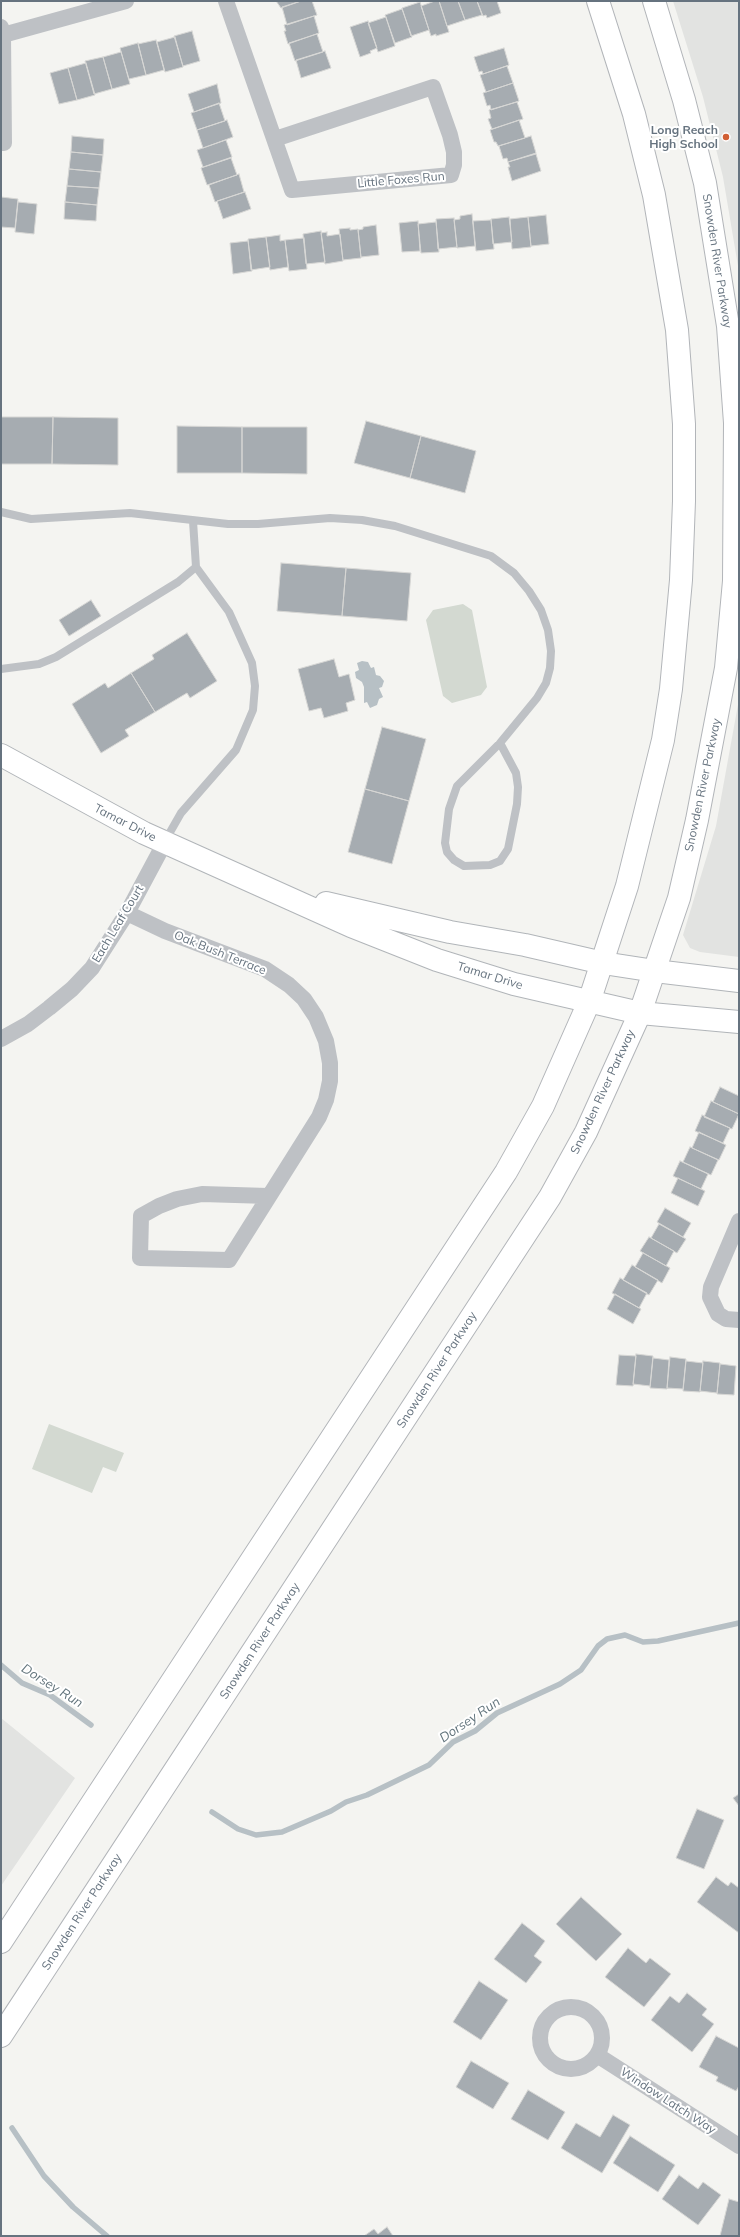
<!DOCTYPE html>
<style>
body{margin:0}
#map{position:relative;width:740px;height:2237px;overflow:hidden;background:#f4f4f1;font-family:Mulish,sans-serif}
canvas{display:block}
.frame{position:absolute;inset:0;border:2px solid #66737f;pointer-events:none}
</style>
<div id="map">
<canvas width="740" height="2237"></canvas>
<div class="frame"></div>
</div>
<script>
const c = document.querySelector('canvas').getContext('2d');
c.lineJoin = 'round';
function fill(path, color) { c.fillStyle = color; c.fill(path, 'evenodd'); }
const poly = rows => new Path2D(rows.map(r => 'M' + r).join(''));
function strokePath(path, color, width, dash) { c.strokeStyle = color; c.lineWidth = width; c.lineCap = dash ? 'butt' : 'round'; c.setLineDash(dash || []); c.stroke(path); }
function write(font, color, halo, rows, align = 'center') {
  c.font = font + ' Mulish,sans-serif'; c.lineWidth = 4; c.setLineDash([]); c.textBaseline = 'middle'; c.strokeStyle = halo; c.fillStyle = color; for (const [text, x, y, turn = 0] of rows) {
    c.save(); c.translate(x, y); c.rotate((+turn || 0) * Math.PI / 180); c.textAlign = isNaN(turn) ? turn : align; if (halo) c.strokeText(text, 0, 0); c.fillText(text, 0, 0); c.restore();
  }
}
fill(poly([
 [673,1,739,1,739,272,723,177,703,97],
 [739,699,739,957,700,952,690,948,683,935,716,826],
 [1,1718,75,1778,1,1886]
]), '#e2e3e1');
fill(poly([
 [463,604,472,610,487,687,481,695,452,703,443,696,426,620,433,610],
 [49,1424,124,1453,116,1472,103,1467,92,1493,32,1469]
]), '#d3d9d1');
fill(poly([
 [362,661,368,662,371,668,374,667,376,675,380,676,384,681,382,687,379,688,383,697,379,699,377,705,370,708,367,702,364,703,364,687,362,682,356,678,355,672,359,670,357,663]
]), '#b7c0c5');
strokePath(poly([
 [1,1665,22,1683,50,1695,91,1725],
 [212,1812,238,1829,256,1835,282,1832,331,1811,346,1802,367,1795,429,1765,453,1742,475,1731,497,1713,560,1684,581,1670,598,1646,607,1639,625,1635,643,1642,658,1641,739,1623],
 [12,2128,44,2176,73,2207,107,2236]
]), '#b7c0c5', 5.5);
const building = poly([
 [276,1,301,1,281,8,276,1],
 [301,1,312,1,317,15,287,25,282,7,301,1],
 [435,1,439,1,449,32,436,36,436,34,431,36,421,6,435,1],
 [439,1,458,1,465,20,447,26,439,1],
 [458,1,477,1,482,15,465,20,458,1],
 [477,1,497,1,501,13,487,18,486,15,483,16,477,1],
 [420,2,429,30,411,36,402,8,420,2],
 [402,9,412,37,395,43,385,15,402,9],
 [314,16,319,33,288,44,284,31,286,31,284,25,314,16],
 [386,17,395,46,378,52,368,23,386,17],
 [368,21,377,48,370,51,371,53,360,57,350,27,368,21],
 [192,31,200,61,183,66,174,36,192,31],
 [317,34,323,52,295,61,289,43,317,34],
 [175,37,183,67,165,72,157,42,175,37],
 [156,40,164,70,146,75,138,44,156,40],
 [138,43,146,75,129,79,120,48,138,43],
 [504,48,509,65,483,74,482,71,479,72,474,57,504,48],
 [325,51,331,68,301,78,296,60,325,51],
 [121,52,130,84,112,89,103,57,121,52],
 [103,57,112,89,94,94,85,61,103,57],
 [86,63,95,95,77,100,68,68,86,63],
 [507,66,513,83,486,92,480,75,507,66],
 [68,68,77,100,59,104,50,73,68,68],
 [513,83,519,101,491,110,490,105,487,106,483,93,513,83],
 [217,84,221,103,194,112,188,94,217,84],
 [517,102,523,119,492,129,488,119,491,118,489,110,517,102],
 [219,103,225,121,197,130,191,113,219,103],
 [227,120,233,137,203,148,197,130,227,120],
 [519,120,525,138,498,146,496,142,494,142,490,130,519,120],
 [72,136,104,139,103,155,71,152,72,136],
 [531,136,536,153,508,162,507,158,503,159,499,146,531,136],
 [226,140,232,157,203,167,197,150,226,140],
 [71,152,103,155,101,172,69,169,71,152],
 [536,154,541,171,512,181,508,167,510,167,508,162,536,154],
 [231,158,237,175,207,185,201,168,231,158],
 [69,169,101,172,99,188,67,186,69,169],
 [239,174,244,192,215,202,209,185,239,174],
 [67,186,99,188,97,205,65,202,67,186],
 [245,192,251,209,223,219,217,201,245,192],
 [1,197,18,199,15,228,1,227,1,197],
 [18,202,37,204,34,234,15,232,18,202],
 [65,202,97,205,96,221,64,219,65,202],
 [472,214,475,246,457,248,454,220,460,219,460,216,472,214],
 [546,215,549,244,531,246,528,217,546,215],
 [509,217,512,242,493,244,491,219,509,217],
 [528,217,531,247,512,249,510,219,528,217],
 [454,218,457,247,438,249,436,219,454,218],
 [491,220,494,249,476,251,473,221,491,220],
 [418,221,420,251,402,252,399,223,418,221],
 [436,222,439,252,421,253,418,224,436,222],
 [376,225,379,255,361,257,358,230,363,229,363,227,376,225],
 [350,228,350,230,358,229,361,258,343,260,339,229,350,228],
 [321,231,325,262,306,264,303,234,321,231],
 [327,232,327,236,340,234,343,261,325,264,321,233,327,232],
 [280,235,280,241,285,240,288,267,270,270,266,237,280,235],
 [266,237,270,267,251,270,248,239,266,237],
 [304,238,307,269,289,271,285,240,304,238],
 [248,241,252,271,233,274,230,243,248,241],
 [1,417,53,417,52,464,1,464,1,417],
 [53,417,118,418,118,465,52,464,53,417],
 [366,421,421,436,410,478,354,463,366,421],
 [177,426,242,427,242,473,177,473,177,426],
 [242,427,307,427,307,474,242,473,242,427],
 [421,436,476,451,465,493,410,478,421,436],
 [281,563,346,568,342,616,277,611,281,563],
 [346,568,411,573,407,621,342,616,346,568],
 [91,600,101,616,69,636,59,620,91,600],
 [187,633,217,681,190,698,187,693,155,712,131,673,154,659,152,655,187,633],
 [334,659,339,677,349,674,355,700,346,703,348,711,324,718,321,708,309,711,298,669,334,659],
 [131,673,155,712,125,730,129,736,101,753,72,704,105,683,108,688,131,673],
 [382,727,426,739,409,801,365,789,382,727],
 [365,789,409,801,392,864,348,852,365,789],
 [720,1087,739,1096,739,1114,713,1102,720,1087],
 [711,1101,739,1114,732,1129,704,1117,711,1101],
 [702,1115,730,1128,723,1143,695,1131,702,1115],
 [699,1132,726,1145,719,1160,692,1148,699,1132],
 [690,1147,718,1160,711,1175,683,1162,690,1147],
 [680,1161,708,1174,701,1189,673,1176,680,1161],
 [678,1178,705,1191,698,1206,671,1193,678,1178],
 [665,1208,691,1223,683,1237,657,1222,665,1208],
 [659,1224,686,1239,677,1253,651,1238,659,1224],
 [649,1237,674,1251,666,1266,640,1251,649,1237],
 [643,1253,670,1268,662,1283,635,1267,643,1253],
 [632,1265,658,1280,649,1295,623,1280,632,1265],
 [620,1278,647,1293,639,1308,612,1293,620,1278],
 [615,1294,641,1309,633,1324,607,1309,615,1294],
 [636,1354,653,1356,650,1386,633,1384,636,1354],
 [619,1355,636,1356,633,1386,616,1385,619,1355],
 [670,1357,686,1359,683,1389,667,1388,670,1357],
 [653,1358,669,1360,667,1389,650,1388,653,1358],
 [686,1361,703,1363,700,1392,683,1391,686,1361],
 [703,1361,720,1363,717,1393,700,1391,703,1361],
 [720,1364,736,1366,734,1395,717,1394,720,1364],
 [739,1794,739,1806,733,1798,739,1794],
 [697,1809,724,1820,704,1869,676,1858,697,1809],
 [716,1877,728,1886,731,1882,739,1888,739,1933,697,1902,716,1877],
 [581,1897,622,1934,596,1961,556,1924,581,1897],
 [522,1923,545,1941,534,1956,542,1962,526,1983,494,1959,522,1923],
 [628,1948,646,1963,650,1958,671,1974,644,2007,605,1977,628,1948],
 [479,1981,508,2000,481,2040,453,2022,479,1981],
 [687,1993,707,2009,702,2015,714,2024,692,2052,651,2020,670,1996,679,2003,687,1993],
 [716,2036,739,2048,739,2086,736,2091,716,2081,718,2077,699,2067,716,2036],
 [471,2061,509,2083,493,2109,456,2087,471,2061],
 [528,2090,565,2112,548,2140,511,2119,528,2090],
 [613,2115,630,2125,602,2173,561,2148,576,2123,600,2137,613,2115],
 [630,2136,675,2165,658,2192,613,2163,630,2136],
 [679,2175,698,2189,703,2182,721,2195,698,2225,662,2199,679,2175],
 [729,2199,739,2202,739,2236,720,2236,729,2199],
 [387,2227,393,2236,364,2236,374,2229,378,2234,387,2227]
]);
fill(building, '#a6acb1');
strokePath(building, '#d6d6d4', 1);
const secondary = poly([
 [1,755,144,833,351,926,437,960,514,984,640,1013,739,1022],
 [326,903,450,932,525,945,603,963,655,971,739,981]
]);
const primary = poly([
 [1,1942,506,1172,543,1106,589,1002,627,886,663,740,671,689,681,580,684,501,684,424,677,330,654,195,634,114,598,1],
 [1,2036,550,1197,586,1132,640,1013,679,898,697,820,726,668,734,581,735,423,728,326,705,183,684,100,654,1]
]);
strokePath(secondary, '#b1b5b9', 24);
strokePath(primary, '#b2b5b9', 24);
strokePath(poly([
 [1,512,31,519,130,513,228,524,258,524,330,518,362,520,395,526,491,556,514,573,529,591,541,610,548,630,551,651,550,668,546,683,537,698,500,743,457,786,449,809,445,843,447,852,454,860,464,866,490,865,500,861,508,849,517,804,518,787,516,773,500,743],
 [1,669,39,664,56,657,178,582,196,567],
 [165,841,181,813,236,750,253,710,255,686,252,663,229,612,196,567,193,521]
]), '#bec1c5', 8);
strokePath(poly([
 [226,1,292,190,451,175,454,165,454,152,450,135,433,87,275,139],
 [1,27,3,35,4,143,1,143],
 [3,35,126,1],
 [127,913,165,931,265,969,289,985,304,999,316,1017,326,1041,330,1063,330,1081,326,1100,319,1117,229,1260,140,1258,141,1216,159,1206,177,1199,202,1194,268,1196],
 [1,1039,28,1024,49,1008,72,989,92,968,127,913,165,842],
 [739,1221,711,1287,710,1297,718,1314,726,1319,739,1320],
 '540 2038a31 31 0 1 1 62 0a31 31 0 1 1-62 0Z',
 [597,2055,739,2146]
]), '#bec1c5', 16);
strokePath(secondary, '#fff', 22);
strokePath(primary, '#fff', 22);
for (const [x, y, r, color] of [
 [726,137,4,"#d15f34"]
]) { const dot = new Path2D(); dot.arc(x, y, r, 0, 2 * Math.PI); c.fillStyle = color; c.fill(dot); strokePath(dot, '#fff', 1.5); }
write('bold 12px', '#66737f', '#fff', [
 ["Long Reach",718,130],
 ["High School",718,144]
], 'right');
write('12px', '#66737f', '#fff', [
 ["Little Foxes Run",401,180,-5],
 ["Snowden River Parkway",717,261,81],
 ["Snowden River Parkway",703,785,-78],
 ["Tamar Drive",125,823,27],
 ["Each Leaf Court",118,924,-59],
 ["Oak Bush Terrace",220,953,22],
 ["Tamar Drive",490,976,17],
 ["Snowden River Parkway",603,1092,-65],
 ["Snowden River Parkway",437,1370,-57],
 ["Snowden River Parkway",260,1641,-57],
 ["Snowden River Parkway",82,1912,-57],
 ["Window Latch Way",668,2101,33]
]);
write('italic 13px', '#62747c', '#fff', [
 ["Dorsey Run",52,1686,32],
 ["Dorsey Run",470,1720,-34]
]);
</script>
